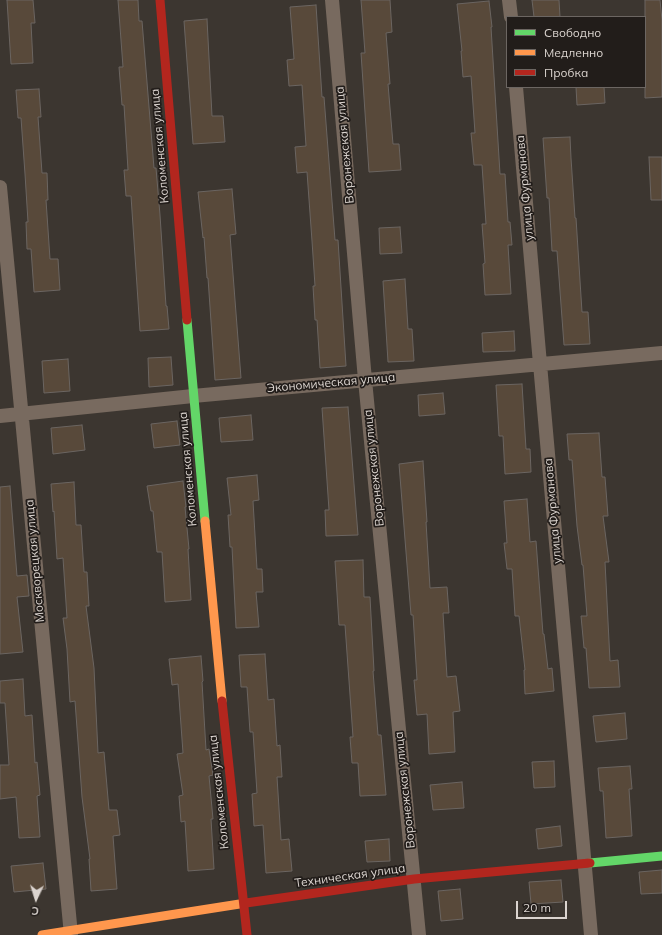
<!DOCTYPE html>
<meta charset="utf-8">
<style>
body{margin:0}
#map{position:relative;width:662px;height:935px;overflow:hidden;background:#3c3630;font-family:Mulish,sans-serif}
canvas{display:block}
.legend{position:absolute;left:506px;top:16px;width:140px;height:72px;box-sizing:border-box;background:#221d1a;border:1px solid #6c6662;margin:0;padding:5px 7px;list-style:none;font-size:12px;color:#dbd4cf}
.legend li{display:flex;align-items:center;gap:8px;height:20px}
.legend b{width:20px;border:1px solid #6c6662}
.north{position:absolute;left:16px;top:879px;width:40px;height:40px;-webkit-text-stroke:3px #221d1a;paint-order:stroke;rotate:184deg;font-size:11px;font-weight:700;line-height:16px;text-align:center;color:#dbd4cf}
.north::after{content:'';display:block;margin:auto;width:14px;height:18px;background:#dbd4cf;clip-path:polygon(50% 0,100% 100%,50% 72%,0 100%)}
.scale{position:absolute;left:516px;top:901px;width:51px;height:18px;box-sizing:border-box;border:2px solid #dbd4cf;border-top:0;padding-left:5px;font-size:12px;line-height:14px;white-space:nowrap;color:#dbd4cf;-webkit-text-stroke:3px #221d1a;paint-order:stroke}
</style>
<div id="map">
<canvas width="662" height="935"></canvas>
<ul class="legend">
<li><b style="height:5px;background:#63d668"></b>Свободно</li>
<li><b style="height:5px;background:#ff974d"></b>Медленно</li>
<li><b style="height:5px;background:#b3261e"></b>Пробка</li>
</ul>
<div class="north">С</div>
<div class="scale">20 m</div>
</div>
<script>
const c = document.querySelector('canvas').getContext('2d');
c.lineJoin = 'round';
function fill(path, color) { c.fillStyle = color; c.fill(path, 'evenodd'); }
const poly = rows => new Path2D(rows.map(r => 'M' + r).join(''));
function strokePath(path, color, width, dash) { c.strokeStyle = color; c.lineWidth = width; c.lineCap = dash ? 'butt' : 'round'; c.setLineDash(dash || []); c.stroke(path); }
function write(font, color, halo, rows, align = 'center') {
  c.font = font + ' Mulish,sans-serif'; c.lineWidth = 3.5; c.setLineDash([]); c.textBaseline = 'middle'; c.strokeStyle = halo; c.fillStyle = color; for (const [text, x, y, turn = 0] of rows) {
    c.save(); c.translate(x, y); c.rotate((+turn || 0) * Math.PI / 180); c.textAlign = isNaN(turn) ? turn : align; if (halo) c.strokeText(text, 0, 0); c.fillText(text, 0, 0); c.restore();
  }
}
const building = poly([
 [7,0,33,0,35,23,31,23,33,63,11,64,7,0],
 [118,0,138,0,139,21,142,21,154,168,156,168,160,215,166,306,167,306,169,329,140,331,131,196,126,196,124,170,128,170,124,105,122,105,119,67,123,67,118,0],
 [361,0,390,0,392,32,386,33,390,84,388,84,393,144,399,144,401,170,369,172,361,53,365,53,361,0],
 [532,0,559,0,560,17,534,17,532,0],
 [645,0,660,0,662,20,662,97,645,98,645,0],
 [489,1,492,27,491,27,500,174,505,174,508,222,510,222,512,245,508,245,511,294,485,295,483,264,485,263,482,224,486,224,482,165,474,165,471,133,475,133,471,76,463,77,461,51,462,51,457,4,489,1],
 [316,5,322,97,324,97,335,240,338,240,346,366,320,368,317,320,315,320,313,286,315,286,312,241,307,172,297,173,295,147,306,146,302,85,289,86,287,60,294,59,290,7,316,5],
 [207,19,212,116,223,116,225,142,193,144,184,21,207,19],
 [576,87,604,87,605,103,577,105,576,87],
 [39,89,41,117,38,117,42,173,47,173,48,200,46,200,50,259,58,259,60,290,34,292,31,249,27,249,26,222,28,222,25,174,21,118,18,118,16,90,39,89],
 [570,137,571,158,575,218,576,218,582,312,588,312,590,344,564,345,557,251,552,251,549,198,547,198,543,138,570,137],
 [649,157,662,157,662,200,651,200,649,157],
 [232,189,236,234,230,235,241,378,215,380,208,278,207,278,204,237,203,238,198,192,232,189],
 [400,227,402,253,380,254,379,228,400,227],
 [405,279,408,329,412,329,414,361,388,362,383,281,405,279],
 [514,331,515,351,483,352,482,333,514,331],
 [171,357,173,385,149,387,148,358,171,357],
 [68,359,70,391,44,393,42,361,68,359],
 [522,384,526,449,530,449,531,472,505,474,503,436,499,436,496,385,522,384],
 [443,393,445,414,419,416,418,395,443,393],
 [348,407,358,535,326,536,325,510,329,510,322,408,348,407],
 [251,415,253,440,221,442,219,418,251,415],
 [177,421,180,445,154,448,151,424,177,421],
 [82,425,85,450,53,454,51,428,82,425],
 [599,433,602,477,605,477,608,516,603,516,609,562,605,562,610,661,618,660,620,687,589,688,586,648,584,648,581,616,587,616,583,565,582,565,577,526,572,460,569,460,567,434,599,433],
 [423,461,427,522,426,522,430,588,447,587,449,613,443,613,447,677,456,676,460,711,453,712,455,752,429,754,427,714,417,715,414,680,417,680,413,615,411,615,399,464,423,461],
 [257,475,259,500,253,501,257,569,262,569,263,592,256,592,259,627,236,628,232,547,230,547,228,515,231,515,227,478,257,475],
 [183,481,186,507,185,507,189,549,188,549,191,600,165,602,162,552,157,552,153,511,151,511,147,486,183,481],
 [74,482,76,525,81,525,84,572,87,572,89,606,86,606,94,668,98,753,104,752,109,810,117,810,120,835,113,836,117,889,91,891,89,859,90,859,82,797,75,701,70,702,67,649,63,618,67,618,63,558,57,559,54,511,53,512,51,484,74,482],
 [10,486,17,576,27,575,29,596,17,597,23,652,0,654,0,487,10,486],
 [527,499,530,542,536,541,543,634,544,634,548,669,552,668,554,691,525,694,524,670,525,670,519,616,515,616,512,569,507,569,504,543,507,543,504,501,527,499],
 [363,560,364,597,370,597,374,671,373,671,378,735,381,735,386,795,360,796,358,763,352,763,350,737,353,737,345,625,339,625,335,561,363,560],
 [265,654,268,700,274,699,277,746,280,745,282,777,277,777,281,840,289,839,292,871,266,873,263,825,254,826,252,794,257,793,253,732,250,732,247,687,241,687,239,655,265,654],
 [201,656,203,681,202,682,206,750,209,749,213,775,209,776,213,819,211,819,214,869,188,871,185,821,181,822,179,796,183,795,177,754,183,753,178,684,172,685,169,659,201,656],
 [23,679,25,716,32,715,35,763,37,762,40,795,37,796,40,837,19,838,16,797,0,799,0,765,9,765,5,703,0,703,0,681,23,679],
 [625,713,627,739,596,742,593,716,625,713],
 [554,761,555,787,534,788,532,762,554,761],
 [630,766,632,789,629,789,632,836,606,838,603,791,600,791,598,768,630,766],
 [462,782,464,808,433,810,430,785,462,782],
 [560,826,562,846,538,849,536,829,560,826],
 [389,839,390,861,367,862,365,841,389,839],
 [43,863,46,889,14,892,11,866,43,863],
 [662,870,662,893,641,894,639,872,662,870],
 [561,880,563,902,531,904,529,882,561,880],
 [460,889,463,919,441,921,438,891,460,889]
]);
fill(building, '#58493a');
strokePath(building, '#6b6561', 1);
strokePath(poly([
 [332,0,365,380,419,935],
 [509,0,511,17],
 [516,87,540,364,591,935],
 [0,187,71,935],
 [0,416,193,396,662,353]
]), '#786a5f', 14);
strokePath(poly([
 [187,320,205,521],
 [590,863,662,856]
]), '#63d668', 9);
strokePath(poly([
 [205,521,222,701],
 [42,935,246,903]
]), '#ff974d', 9);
strokePath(poly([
 [160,0,187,320],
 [222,701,247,935],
 [246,903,414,879,590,863]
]), '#b3261e', 9);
write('12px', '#dbd4cf', '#221d1a', [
 ["Воронежская улица",345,145,-95],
 ["Коломенская улица",160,146,-95],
 ["улица Фурманова",525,188,-95],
 ["Экономическая улица",331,383,-5],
 ["Воронежская улица",374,468,-96],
 ["Коломенская улица",188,469,-95],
 ["улица Фурманова",553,511,-95],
 ["Москворецкая улица",35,561,-95],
 ["Воронежская улица",405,790,-96],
 ["Коломенская улица",219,792,-96],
 ["Техническая улица",350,876,-8]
]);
</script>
